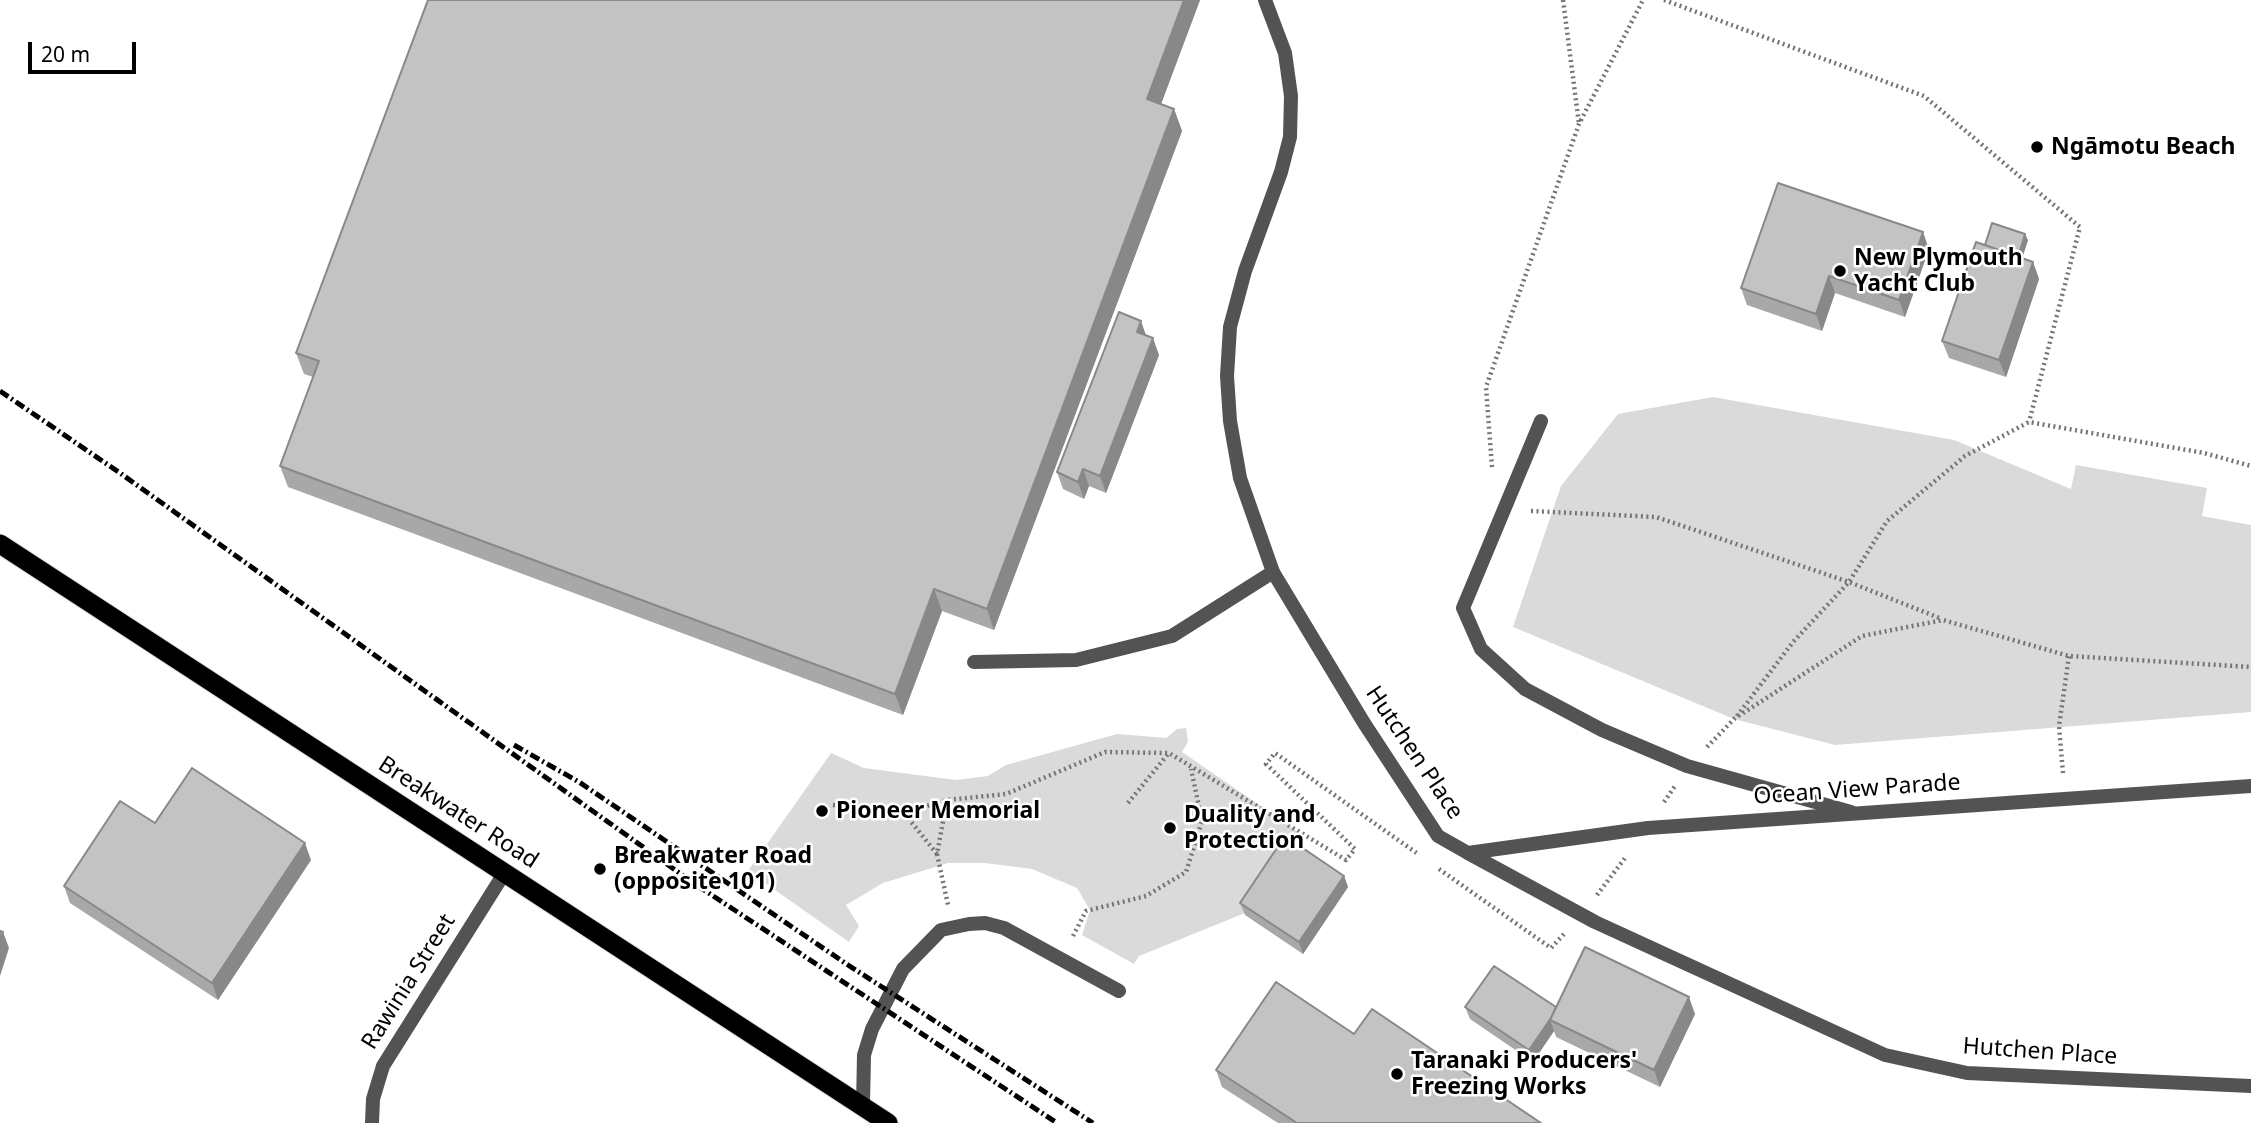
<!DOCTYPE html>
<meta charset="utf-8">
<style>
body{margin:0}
#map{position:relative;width:2251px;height:1123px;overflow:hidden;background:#fff;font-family:"Noto Sans",sans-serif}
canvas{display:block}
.scale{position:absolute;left:28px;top:42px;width:108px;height:32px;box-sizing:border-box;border:4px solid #000;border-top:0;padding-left:9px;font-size:21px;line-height:24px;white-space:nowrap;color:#000;-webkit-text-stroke:5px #fff;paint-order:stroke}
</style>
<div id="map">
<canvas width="2251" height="1123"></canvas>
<div class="scale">20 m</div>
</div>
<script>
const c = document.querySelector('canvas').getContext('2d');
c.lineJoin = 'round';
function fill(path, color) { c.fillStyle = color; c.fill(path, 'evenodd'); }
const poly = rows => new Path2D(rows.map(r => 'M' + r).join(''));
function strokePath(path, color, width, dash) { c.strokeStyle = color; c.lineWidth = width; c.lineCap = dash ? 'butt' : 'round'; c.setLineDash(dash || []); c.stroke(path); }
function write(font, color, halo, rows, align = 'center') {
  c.font = font + ' "Noto Sans",sans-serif'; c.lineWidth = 5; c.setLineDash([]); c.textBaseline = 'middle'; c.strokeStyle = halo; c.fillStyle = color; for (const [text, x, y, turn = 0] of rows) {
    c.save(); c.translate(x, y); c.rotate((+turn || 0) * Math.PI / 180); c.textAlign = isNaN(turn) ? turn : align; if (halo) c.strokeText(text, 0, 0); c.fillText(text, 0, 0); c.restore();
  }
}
fill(poly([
 [1713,397,1954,440,2071,489,2076,465,2207,488,2202,516,2251,525,2251,712,1835,745,1734,719,1513,627,1561,486,1618,414],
 [1186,728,1188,742,1182,752,1297,831,1293,843,1245,913,1139,956,1134,964,1082,935,1090,910,1077,888,1032,869,985,863,948,863,883,883,846,905,859,926,849,942,748,871,831,753,864,768,956,780,988,776,1006,765,1117,734,1166,738,1177,729]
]), '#dadada');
const trunk = poly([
 [0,544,888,1123]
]);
strokePath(trunk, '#dbdbdb', 21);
strokePath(poly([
 [1563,0,1579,124],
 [1664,0,1924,96,2080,227,2029,422],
 [1492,467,1486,387,1579,124,1643,0],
 [1531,511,1656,517,1849,582,1942,619],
 [1737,716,1793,642,1849,582,1887,521,1965,456,2029,422,2204,453,2251,466],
 [1707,747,1734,719,1862,636,1943,620,2069,656,2251,667],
 [2063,773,2059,726,2069,656],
 [947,800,937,854,948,905],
 [1664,802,1675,786],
 [1128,803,1168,754],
 [833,805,904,813],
 [937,854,904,813,947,800,1006,794,1105,752,1169,753,1346,860,1355,849,1266,764,1275,753,1418,854],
 [1439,869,1551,948,1564,934],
 [1597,895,1625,858],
 [1073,936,1086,911,1146,896,1186,872,1202,821,1191,769]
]), '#757575', 4.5, [2, 3.5]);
strokePath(poly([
 [1541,421,1463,608,1481,649,1525,689,1602,730,1687,766,1851,812],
 [974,662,1076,660,1172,636,1273,572],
 [1468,853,1595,922,1885,1055,1967,1073,2251,1086]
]), '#535353', 14);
strokePath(poly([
 [1265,0,1285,53,1291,96,1290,137,1281,172,1245,271,1230,327,1227,376,1230,421,1240,478,1273,572,1364,723,1438,836,1468,853,1648,828,2251,786],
 [863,1105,864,1055,872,1029,903,969,941,930,969,924,985,923,1004,928,1119,991],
 [372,1123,373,1099,383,1066,505,872]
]), '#535353', 14);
strokePath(trunk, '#000', 19);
strokePath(poly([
 [0,391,120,473,692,882,1057,1123],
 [514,745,579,782,848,965,1093,1123]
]), '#000', 5, [10, 3.5, 2, 3.5]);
fill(poly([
 [428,0,1200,0,1161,104,1174,109,1182,131,994,630,942,611,903,715,288,487,280,466,313,377,304,374,296,353],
 [2028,240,2022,258,2033,262,2039,279,2006,377,1949,358,1942,341,1985,245],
 [1929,249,1905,317,1835,293,1822,331,1747,305,1741,288],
 [1147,335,1159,355,1106,493,1089,486,1084,499,1063,489,1057,472],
 [155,823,311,860,218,1000,70,903,64,886],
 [1344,876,1348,887,1303,954,1245,915,1240,903],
 [1465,1007,1556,1007,1695,1014,1660,1087,1556,1037,1554,1031,1533,1062,1470,1019],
 [1354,1034,1541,1123,1278,1123,1222,1087,1216,1070]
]), '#a8a8a8');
fill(poly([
 [1184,0,1200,0,1155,120,1147,99],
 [1174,109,1182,131,994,630,987,609],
 [1923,232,1929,249,1905,317,1899,300],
 [2025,234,2028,240,2018,271,2016,265],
 [2033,262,2039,279,2006,377,1999,360],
 [1829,276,1835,293,1822,331,1816,314],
 [1141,321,1147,338,1137,332],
 [1153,338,1159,355,1106,493,1100,476],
 [1083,469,1089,486,1084,499,1078,482],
 [934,589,942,611,903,715,895,694],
 [305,843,311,860,218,1000,212,983],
 [1344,876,1348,887,1303,954,1299,942],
 [3,932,9,948,0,976,0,941],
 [1689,997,1695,1014,1660,1087,1654,1070],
 [1550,1020,1554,1031,1533,1062,1529,1050]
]), '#888');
const building = poly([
 [428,0,1184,0,1147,99,1174,109,987,609,934,589,895,694,280,466,319,361,296,353,428,0],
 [1778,183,1923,232,1899,300,1829,276,1816,314,1741,288,1778,183],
 [1992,223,2025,234,2018,257,1985,245,1992,223],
 [1976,242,2033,262,1999,360,1942,341,1976,242],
 [1119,312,1141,321,1137,332,1153,338,1100,476,1083,469,1078,482,1057,472,1119,312],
 [192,768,305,843,212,983,64,886,120,801,155,823,192,768],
 [1285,836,1344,876,1299,942,1240,903,1285,836],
 [0,931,3,932,0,941,0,931],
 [1585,947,1689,997,1654,1070,1550,1020,1585,947],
 [1494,966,1556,1007,1551,1018,1529,1050,1465,1007,1494,966],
 [1276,982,1354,1034,1372,1009,1541,1123,1297,1123,1216,1070,1276,982]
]);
fill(building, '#c3c3c3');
strokePath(building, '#888', 2);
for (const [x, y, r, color] of [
 [2037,147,7,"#000"],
 [1840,271,7,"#000"],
 [822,811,7,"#000"],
 [1170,828,7,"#000"],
 [600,869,7,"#000"],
 [1397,1074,7,"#000"]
]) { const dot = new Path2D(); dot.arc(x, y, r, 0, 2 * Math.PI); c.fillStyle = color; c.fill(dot); strokePath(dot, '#fff', 2.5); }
write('bold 23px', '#000', '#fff', [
 ["Ngāmotu Beach",2051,147],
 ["New Plymouth",1854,258],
 ["Yacht Club",1854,284],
 ["Pioneer Memorial",836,811],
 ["Duality and",1184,815],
 ["Protection",1184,841],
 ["Breakwater Road",614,856],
 ["(opposite 101)",614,882],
 ["Taranaki Producers'",1411,1061],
 ["Freezing Works",1411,1087]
], 'left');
write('23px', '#000', '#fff', [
 ["Hutchen Place",1414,753,56],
 ["Ocean View Parade",1857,790,-4],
 ["Breakwater Road",458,813,33],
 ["Rawinia Street",409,982,-58],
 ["Hutchen Place",2040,1052,4]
]);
</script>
